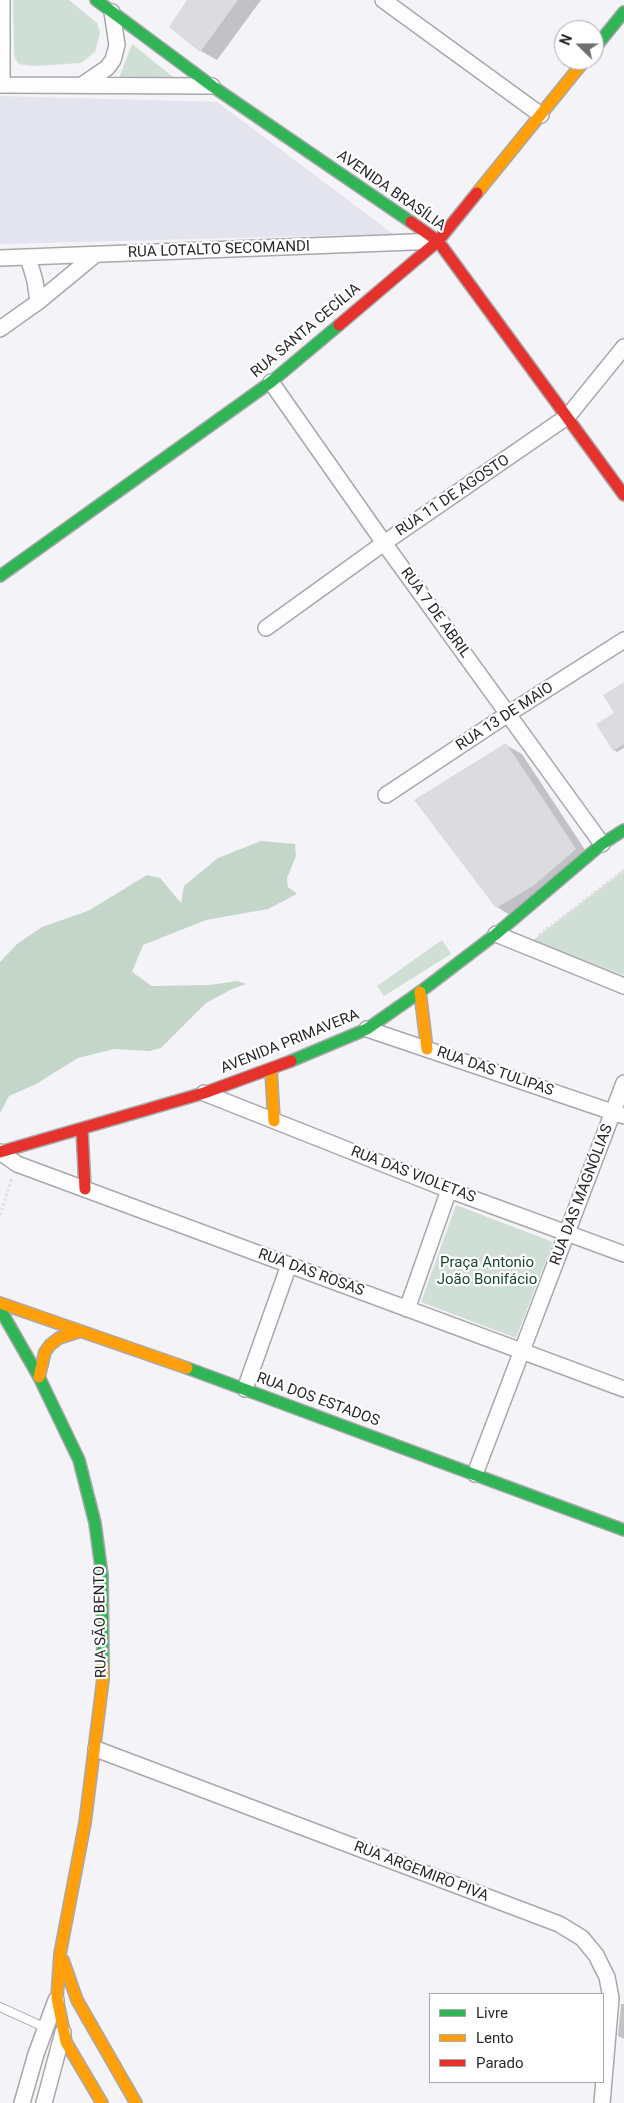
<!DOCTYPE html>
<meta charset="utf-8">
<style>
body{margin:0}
#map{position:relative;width:624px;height:2103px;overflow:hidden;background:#f3f3f8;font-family:Roboto,sans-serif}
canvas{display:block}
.legend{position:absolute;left:429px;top:1993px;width:175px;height:90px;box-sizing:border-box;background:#fff;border:1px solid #a9a9aa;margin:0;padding:6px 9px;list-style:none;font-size:15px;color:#28282b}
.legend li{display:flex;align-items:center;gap:10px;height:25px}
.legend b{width:25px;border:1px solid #a9a9aa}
.north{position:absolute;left:554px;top:20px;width:50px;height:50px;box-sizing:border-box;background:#fff;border:1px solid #a9a9aa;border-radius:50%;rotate:292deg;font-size:14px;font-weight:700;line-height:20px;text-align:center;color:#28282b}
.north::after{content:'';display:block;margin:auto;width:18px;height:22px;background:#6f6f73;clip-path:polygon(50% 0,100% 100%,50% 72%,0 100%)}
</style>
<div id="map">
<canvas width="624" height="2103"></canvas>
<ul class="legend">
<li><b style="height:6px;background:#30b455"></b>Livre</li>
<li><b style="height:6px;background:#ff9f0a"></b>Lento</li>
<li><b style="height:6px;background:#e5322d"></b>Parado</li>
</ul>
<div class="north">N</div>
</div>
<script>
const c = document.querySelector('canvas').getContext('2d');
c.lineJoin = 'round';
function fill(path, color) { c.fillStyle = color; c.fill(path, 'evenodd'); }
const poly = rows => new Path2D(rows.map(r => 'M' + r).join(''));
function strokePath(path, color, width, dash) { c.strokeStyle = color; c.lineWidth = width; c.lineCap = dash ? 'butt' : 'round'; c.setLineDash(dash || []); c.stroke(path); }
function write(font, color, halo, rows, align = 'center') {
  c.font = font + ' Roboto,sans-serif'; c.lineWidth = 4.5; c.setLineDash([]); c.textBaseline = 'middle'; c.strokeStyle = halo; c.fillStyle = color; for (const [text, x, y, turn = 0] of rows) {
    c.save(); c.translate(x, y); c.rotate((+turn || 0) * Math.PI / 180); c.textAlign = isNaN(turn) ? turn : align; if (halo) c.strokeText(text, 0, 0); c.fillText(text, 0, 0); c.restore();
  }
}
fill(poly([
 [0,96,217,102,393,234,0,244]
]), '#e4e4ee');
fill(poly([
 [13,0,69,0,97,23,100,33,95,52,81,63,33,66,19,64,15,59,14,53],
 [132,44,173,77,119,78],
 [624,870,624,975,532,941,585,900],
 [442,940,451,954,384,996,377,986],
 [456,1205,553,1242,516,1338,421,1302]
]), '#d0dfd5');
fill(poly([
 [261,841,295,844,296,856,287,878,288,887,297,894,268,909,206,920,143,945,132,972,152,986,210,985,238,981,246,984,230,990,206,1003,161,1048,149,1051,114,1049,78,1058,36,1084,9,1096,0,1113,0,962,17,944,42,927,88,911,147,875,160,878,181,903,184,886,218,858]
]), '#c4d5ca');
fill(poly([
 [188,0,261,0,217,60,201,51],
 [624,683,624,748,617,752,614,750,616,714],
 [506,745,522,754,591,859,513,917,497,907],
 [621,2004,624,2004,624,2039,618,2036]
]), '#0003');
fill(poly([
 [187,0,238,0,200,52,169,27],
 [624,682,624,744,613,751,596,724,614,713,603,695],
 [506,743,576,849,533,886,496,908,414,800]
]), '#dcdce0');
const lane = poly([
 [0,2007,46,2028]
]);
const street = poly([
 [383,0,541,115],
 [0,85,212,86],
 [2,85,2,0],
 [82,85,107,68,113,60,117,45,112,12],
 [28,257,35,281,38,302],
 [0,258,438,241],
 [0,329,38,302,95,255],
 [271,382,384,543,602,844],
 [266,628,384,543,568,416,624,347],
 [386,795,508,714,624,640],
 [496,934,624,986],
 [367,1029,624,1116],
 [204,1093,449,1190,624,1254],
 [0,1152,17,1164,624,1389],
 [407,1309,449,1190],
 [245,1389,289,1265],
 [475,1474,624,1083],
 [96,1749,559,1924,582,1938,596,1955,607,1977,611,1998,602,2103],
 [22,2103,36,2054,56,2000],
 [44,2103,63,2032]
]);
const fast = poly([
 [96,0,212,86,411,222],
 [594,49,624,12],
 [0,576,271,382,339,325],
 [291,1061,367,1029,420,992,496,934,602,844,624,830],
 [0,1309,39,1377,79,1460,95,1523,102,1575,103,1666],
 [187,1368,624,1530]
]);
const slow = poly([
 [477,193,585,60],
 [420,992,427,1049],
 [271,1069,274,1121],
 [0,1303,187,1368],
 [39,1377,45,1352,50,1345,59,1338,81,1331],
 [63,1960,77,2000,136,2103],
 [102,2103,66,2042,57,1998,60,1954,85,1823,103,1679,103,1666]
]);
const jam = poly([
 [411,222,438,241,624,495],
 [339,325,438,241,477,193],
 [82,1129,85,1189],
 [0,1152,204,1093,291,1061]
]);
strokePath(lane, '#a8a8ac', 10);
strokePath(street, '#a8a8ac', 18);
strokePath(fast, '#a8a8ac', 14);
strokePath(slow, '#a8a8ac', 14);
strokePath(jam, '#a8a8ac', 14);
strokePath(poly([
 [539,935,624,870],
 [0,1215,12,1178]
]), '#e0e0e1', 3, [2.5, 2.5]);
strokePath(lane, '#fdfdfe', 8);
strokePath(street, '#fdfdfe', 15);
strokePath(fast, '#30b455', 11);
strokePath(slow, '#ff9f0a', 11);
strokePath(jam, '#e5322d', 11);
write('15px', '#28282b', '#fff', [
 ["AVENIDA BRASÍLIA",391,191,35],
 ["RUA LOTALTO SECOMANDI",219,250,-2],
 ["RUA SANTA CECÍLIA",306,331,-40],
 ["RUA 11 DE AGOSTO",453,496,-34],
 ["RUA 7 DE ABRIL",435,613,54],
 ["RUA 13 DE MAIO",505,717,-33],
 ["AVENIDA PRIMAVERA",290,1042,-22],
 ["RUA DAS TULIPAS",495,1072,19],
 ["RUA DAS VIOLETAS",413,1175,21],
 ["RUA DAS MAGNÓLIAS",582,1195,-69],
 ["RUA DAS ROSAS",311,1273,20],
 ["RUA DOS ESTADOS",318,1400,20],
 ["RUA SÃO BENTO",101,1622,-91],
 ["RUA ARGEMIRO PIVA",421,1872,21]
]);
write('15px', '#194827', '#fff', [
 ["Praça Antonio",487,1263],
 ["João Bonifácio",487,1280]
]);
</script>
